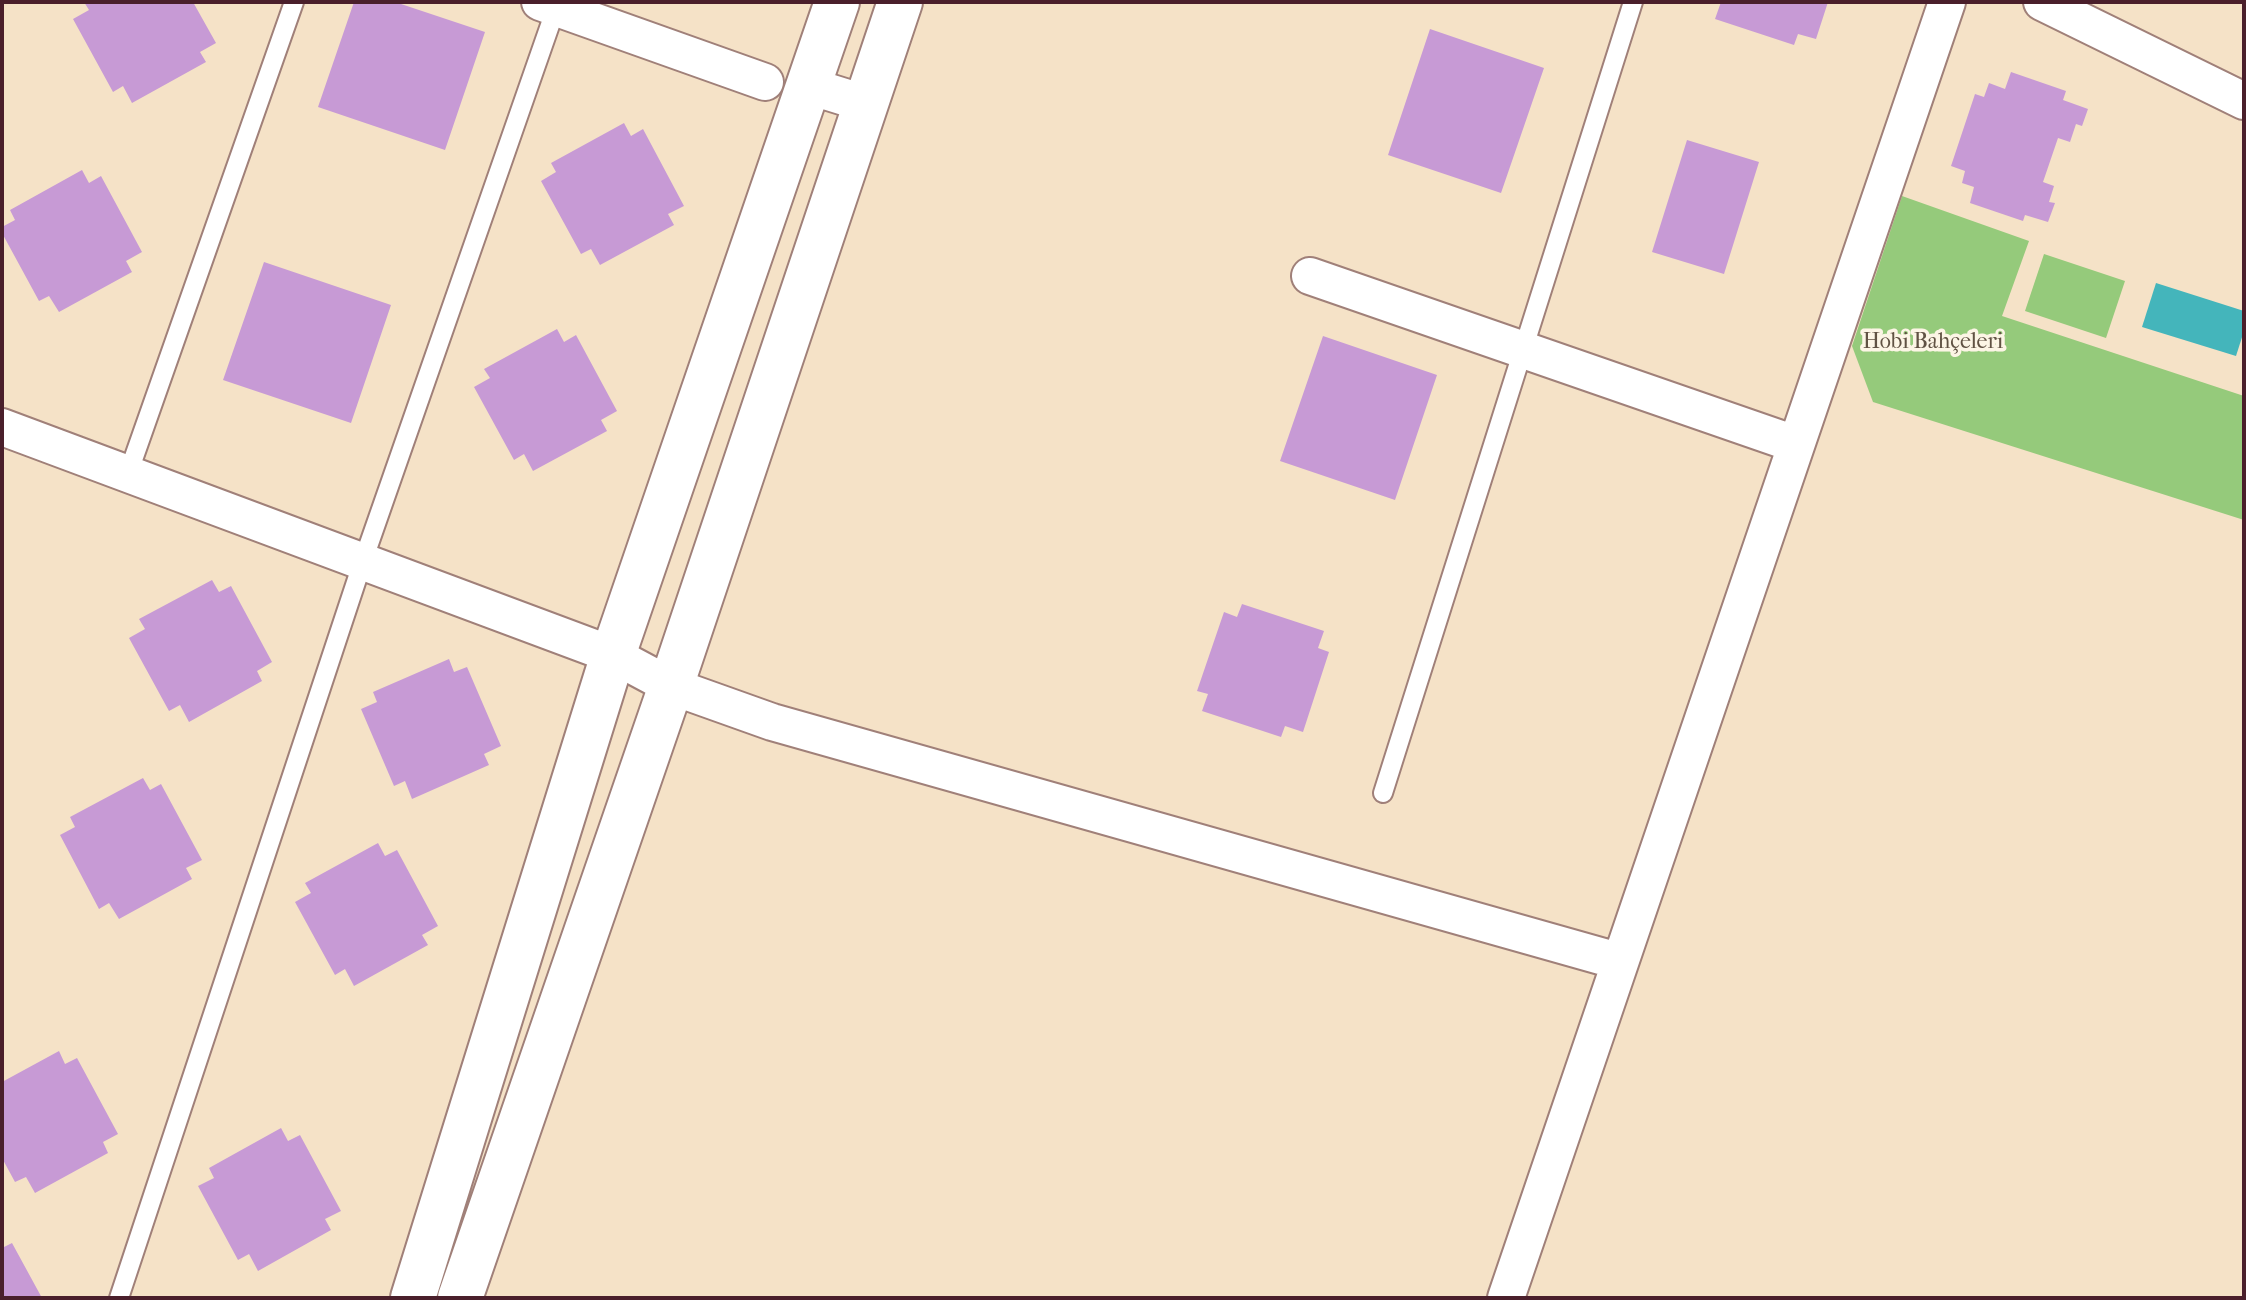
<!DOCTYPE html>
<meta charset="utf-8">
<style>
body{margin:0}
#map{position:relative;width:2246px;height:1300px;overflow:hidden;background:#f5e2c7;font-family:"IM FELL French Canon",serif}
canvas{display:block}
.frame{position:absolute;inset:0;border:4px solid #4a1f2b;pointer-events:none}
</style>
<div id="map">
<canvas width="2246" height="1300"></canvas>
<div class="frame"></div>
</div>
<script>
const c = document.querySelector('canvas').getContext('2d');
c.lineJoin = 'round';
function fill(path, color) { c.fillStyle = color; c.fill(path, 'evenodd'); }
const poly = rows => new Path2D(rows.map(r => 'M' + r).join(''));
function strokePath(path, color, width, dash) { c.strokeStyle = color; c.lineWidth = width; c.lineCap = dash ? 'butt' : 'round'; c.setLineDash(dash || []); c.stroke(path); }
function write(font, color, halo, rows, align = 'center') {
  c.font = font + ' "IM FELL French Canon",serif'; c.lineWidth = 7; c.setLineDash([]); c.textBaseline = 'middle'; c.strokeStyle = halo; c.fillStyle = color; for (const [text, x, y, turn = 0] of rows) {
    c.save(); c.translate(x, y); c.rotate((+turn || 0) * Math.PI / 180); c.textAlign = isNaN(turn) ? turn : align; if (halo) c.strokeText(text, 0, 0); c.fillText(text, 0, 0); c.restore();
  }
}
fill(poly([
 [1902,196,2029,241,2002,316,2244,396,2244,520,1873,402,1852,346],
 [2044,254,2125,281,2106,338,2025,311]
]), '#95ca7b');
fill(poly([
 [2156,283,2244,311,2244,331,2236,356,2142,327]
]), '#44b5bb');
fill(poly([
 [84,2,193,2,216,43,200,52,206,62,132,103,123,86,113,92,73,19,89,10],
 [354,2,395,2,485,32,445,150,318,107],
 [1721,2,1828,2,1816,39,1798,34,1794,45,1715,19],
 [1430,29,1544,68,1501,193,1388,155],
 [2011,72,2066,91,2063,100,2088,109,2082,126,2076,124,2070,142,2058,138,2043,182,2054,186,2049,202,2055,203,2048,222,2025,215,2023,221,1970,203,1974,187,1962,183,1965,171,1951,166,1975,94,1984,97,1989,83,2005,89],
 [624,123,631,136,643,129,684,206,668,214,674,225,600,265,591,249,581,254,541,181,556,172,551,163],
 [1687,140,1759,162,1724,274,1652,252],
 [82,170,89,183,101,176,142,252,126,261,132,272,59,312,49,296,39,301,2,233,2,227,15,220,10,210],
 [264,262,391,305,351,423,223,380],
 [557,329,564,342,576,335,617,411,601,420,607,431,533,471,524,454,514,460,474,387,490,378,484,369],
 [1323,336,1437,375,1395,500,1280,461],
 [212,580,219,592,231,586,272,662,257,671,262,681,189,722,180,705,169,711,129,638,145,629,139,619],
 [1242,604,1324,631,1318,648,1329,652,1303,732,1285,726,1281,737,1202,711,1208,694,1197,691,1224,612,1237,617],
 [449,659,454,672,467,667,501,746,484,754,489,765,412,799,405,781,394,786,361,709,377,702,373,692],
 [143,778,150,790,161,784,202,860,186,868,192,879,119,919,109,903,99,909,60,835,75,827,70,817],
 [378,843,385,856,397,850,438,926,422,935,428,945,354,986,345,969,335,975,295,902,311,893,305,883],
 [59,1051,65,1064,77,1058,118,1134,103,1142,108,1153,35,1193,26,1177,15,1182,2,1158,2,1082],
 [281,1128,288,1141,300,1135,341,1211,325,1219,331,1230,258,1271,249,1254,238,1260,198,1186,214,1178,209,1168],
 [12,1243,42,1298,2,1298,2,1248]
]), '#c79ad5');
const service = poly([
 [128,474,294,2],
 [1383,793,1633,2],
 [119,1298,363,561,556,8]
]);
const minor = poly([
 [540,2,765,82],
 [2042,2,2244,101],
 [806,85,867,104],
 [1310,276,1795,444],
 [2,427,613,655,671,686,772,722,1618,961],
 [1506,1298,1947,2]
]);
const tertiary = poly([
 [413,1298,613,655,837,2],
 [460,1298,671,686,900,2]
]);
strokePath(service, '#a08079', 22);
strokePath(minor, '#a08079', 40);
strokePath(tertiary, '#a08079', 48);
strokePath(service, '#fff', 18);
strokePath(minor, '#fff', 36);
strokePath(tertiary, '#fff', 44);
write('22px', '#605243', '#fcf5e5', [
 ["Hobi Bahçeleri",1933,343]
]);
</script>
